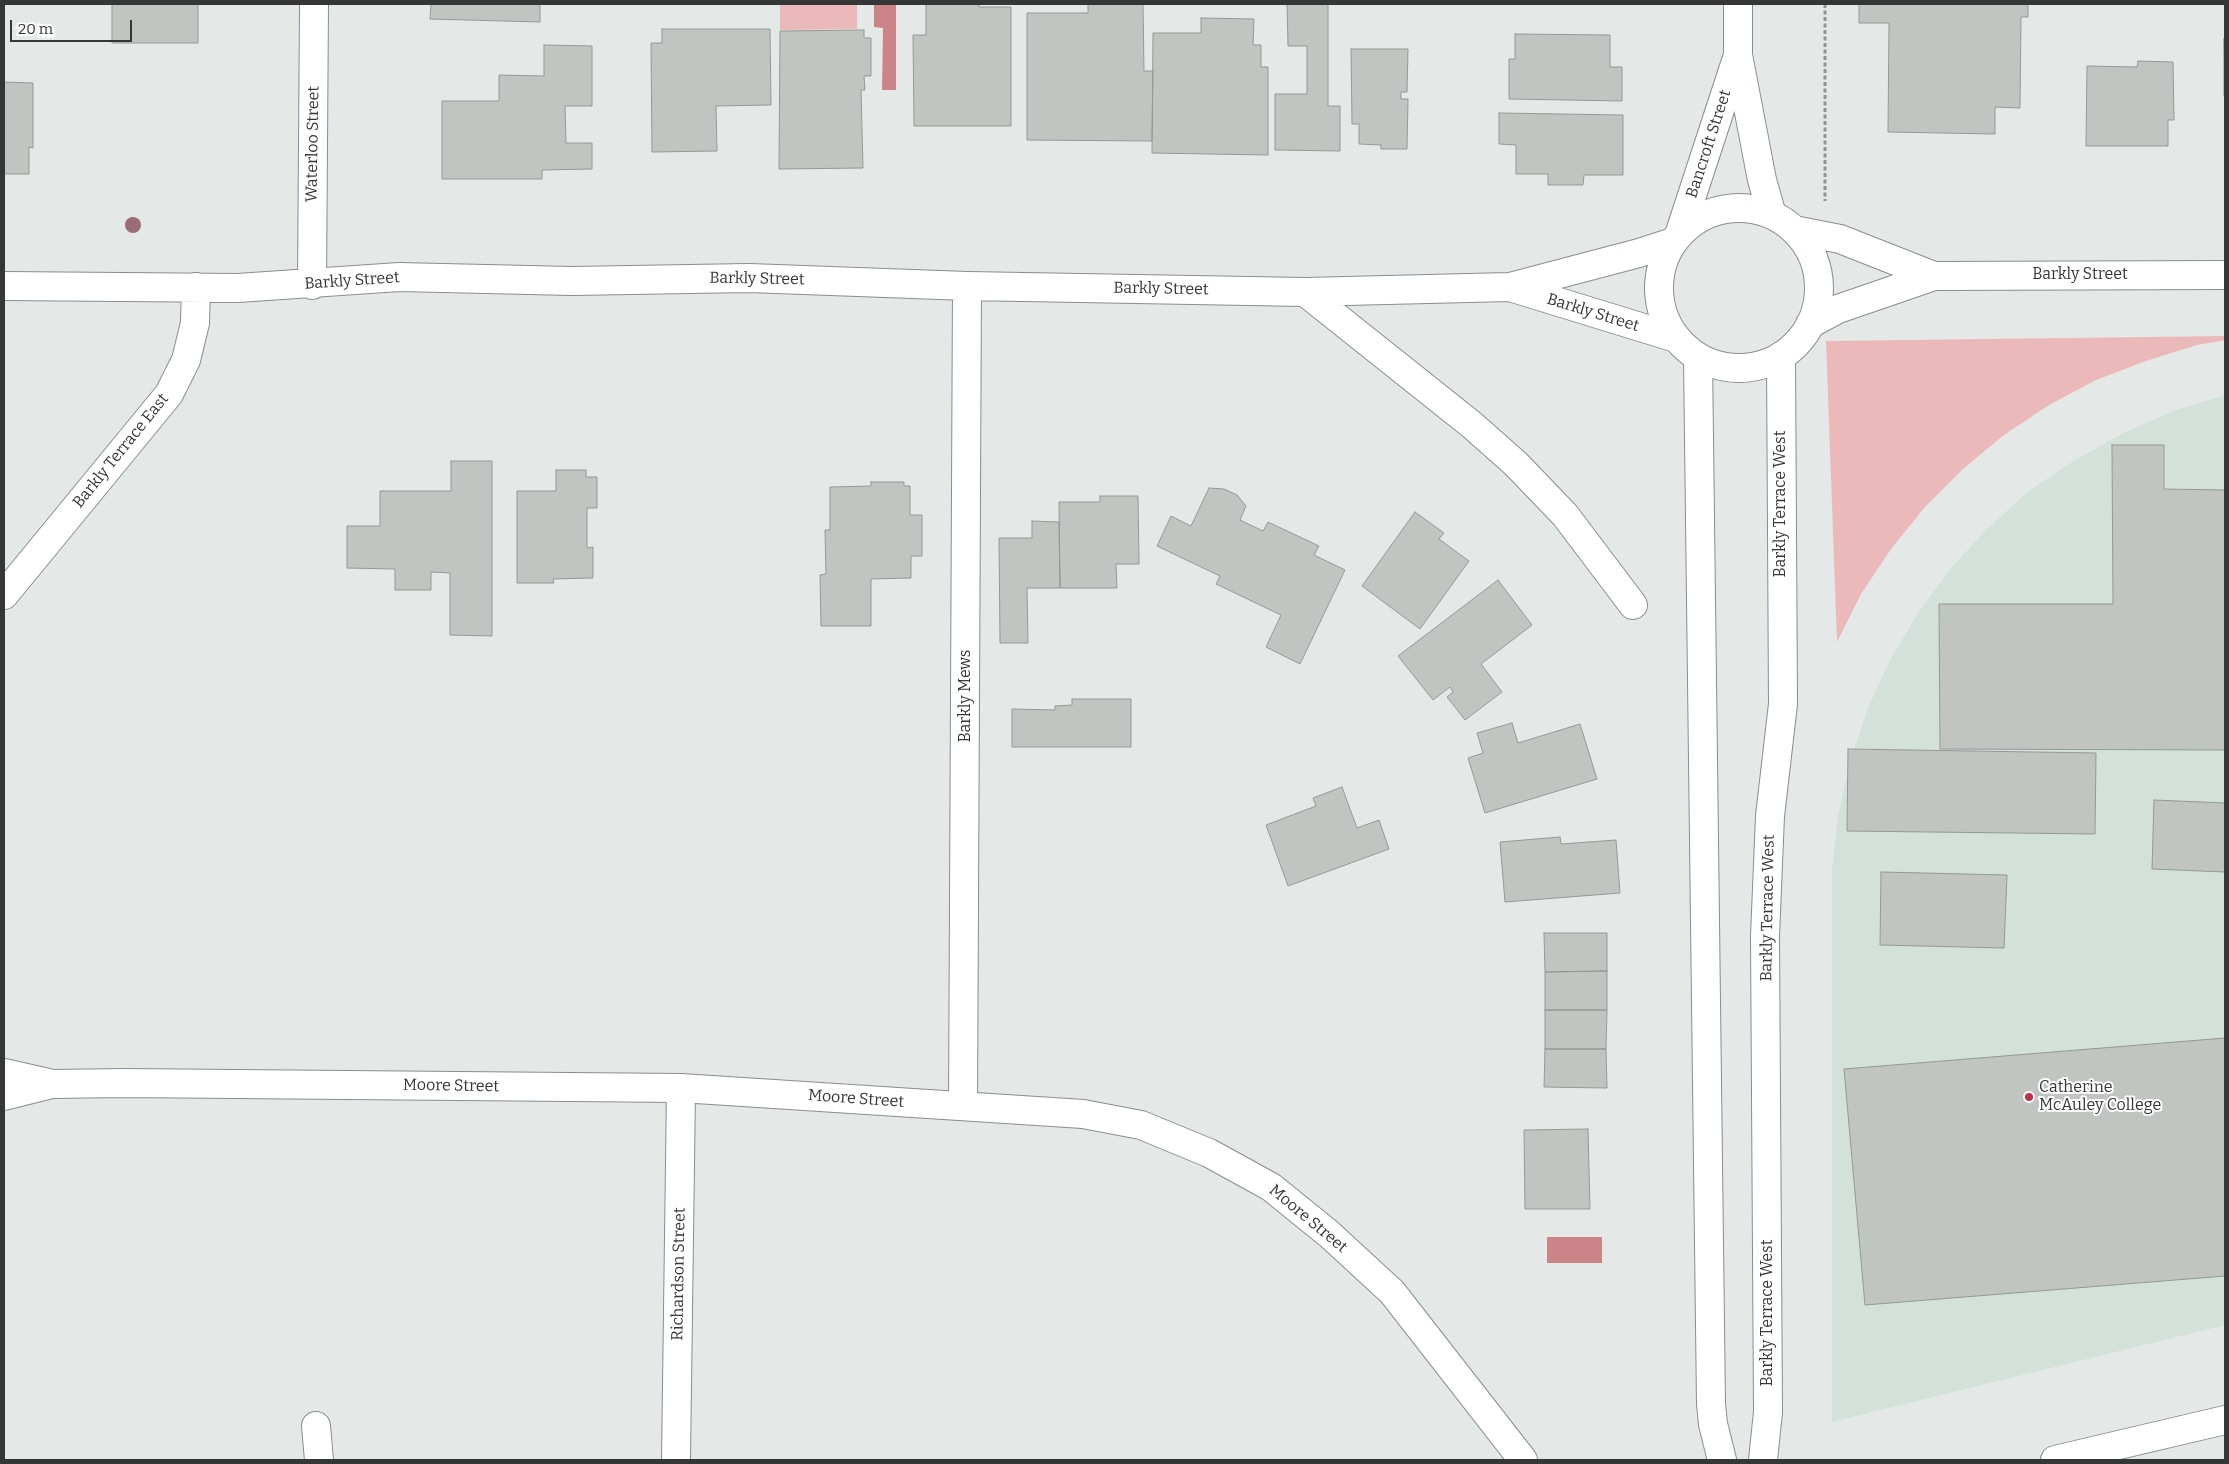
<!DOCTYPE html>
<style>
body{margin:0}
#map{position:relative;width:2229px;height:1464px;overflow:hidden;background:#e4e9e7;font-family:Bitter,serif}
canvas{display:block}
.frame{position:absolute;inset:0;border:5px solid #353736;pointer-events:none}
.scale{position:absolute;left:10px;top:20px;width:122px;height:22px;box-sizing:border-box;border:2px solid #353736;border-top:0;padding-left:6px;font-size:15px;line-height:18px;white-space:nowrap;color:#353736;-webkit-text-stroke:4px #fff;paint-order:stroke}
</style>
<div id="map">
<canvas width="2229" height="1464"></canvas>
<div class="frame"></div>
<div class="scale">20 m</div>
</div>
<script>
const c = document.querySelector('canvas').getContext('2d');
c.lineJoin = 'round';
function fill(path, color) { c.fillStyle = color; c.fill(path, 'evenodd'); }
const poly = rows => new Path2D(rows.map(r => 'M' + r).join(''));
function strokePath(path, color, width, dash) { c.strokeStyle = color; c.lineWidth = width; c.lineCap = dash ? 'butt' : 'round'; c.setLineDash(dash || []); c.stroke(path); }
function write(font, color, halo, rows, align = 'center') {
  c.font = font + ' Bitter,serif'; c.lineWidth = 4; c.setLineDash([]); c.textBaseline = 'middle'; c.strokeStyle = halo; c.fillStyle = color; for (const [text, x, y, turn = 0] of rows) {
    c.save(); c.translate(x, y); c.rotate((+turn || 0) * Math.PI / 180); c.textAlign = isNaN(turn) ? turn : align; if (halo) c.strokeText(text, 0, 0); c.fillText(text, 0, 0); c.restore();
  }
}
fill(poly([
 [2225,395,2225,1325,1832,1422,1832,869,1838,816,1850,762,1867,710,1890,660,1918,613,1951,568,1988,528,2029,491,2075,460,2123,433,2173,411]
]), '#d4e1db');
fill(poly([
 [780,4,857,4,857,29,780,30],
 [2225,336,2225,340,2197,345,2146,361,2096,380,2049,405,2004,435,1963,469,1925,507,1891,549,1861,594,1837,642,1826,341]
]), '#ecb9bb');
fill(poly([
 [874,4,896,4,896,90,882,90,883,28,874,27],
 [1547,1237,1602,1237,1602,1263,1547,1263]
]), '#cb8589');
const building = poly([
 [112,4,198,4,198,43,112,43,112,4],
 [431,4,540,4,540,22,430,19,431,4],
 [926,4,979,4,979,7,1011,7,1011,126,914,126,913,35,926,35,926,4],
 [1088,4,1143,4,1144,71,1153,71,1152,141,1027,140,1027,13,1088,13,1088,4],
 [1287,4,1328,4,1328,106,1340,106,1340,151,1275,150,1275,94,1307,94,1307,46,1288,46,1287,4],
 [1859,4,2028,4,2028,17,2021,17,2020,108,1995,107,1995,134,1888,132,1889,23,1859,23,1859,4],
 [1201,18,1254,19,1253,45,1261,45,1261,67,1268,67,1268,155,1152,153,1153,33,1201,33,1201,18],
 [662,29,770,29,771,105,716,106,717,151,652,152,651,43,662,43,662,29],
 [864,30,864,38,871,38,871,76,864,76,865,90,861,90,863,168,779,169,780,31,864,30],
 [1515,34,1610,35,1610,67,1622,67,1622,101,1509,99,1509,59,1515,59,1515,34],
 [2224,39,2225,96,2224,96,2224,39],
 [544,45,592,46,592,106,565,106,566,143,592,143,592,169,542,170,542,179,442,179,442,101,499,101,499,75,544,76,544,45],
 [1351,49,1408,49,1407,92,1401,92,1401,99,1408,99,1407,149,1381,149,1381,145,1359,144,1359,124,1352,124,1351,49],
 [2138,61,2173,62,2174,120,2168,120,2168,146,2086,146,2087,66,2137,67,2138,61],
 [4,82,33,83,33,148,29,147,29,174,4,174,4,82],
 [1499,113,1623,115,1623,175,1584,175,1583,185,1548,185,1548,174,1516,174,1516,145,1499,144,1499,113],
 [2112,445,2164,445,2164,489,2225,490,2225,750,1940,749,1939,604,2113,604,2112,445],
 [451,461,492,461,492,636,450,635,450,573,431,572,431,590,395,590,395,569,347,568,347,526,380,526,380,491,451,491,451,461],
 [556,470,586,470,586,477,597,477,597,508,587,508,587,548,593,547,593,578,553,579,554,583,517,583,517,491,556,491,556,470],
 [871,482,904,482,904,486,910,486,910,515,922,515,922,556,911,556,911,578,871,579,871,626,821,626,820,575,826,574,825,530,830,530,830,487,871,486,871,482],
 [1209,488,1224,489,1237,495,1246,506,1240,520,1263,531,1268,522,1319,546,1314,555,1345,570,1300,664,1266,647,1281,615,1216,584,1220,576,1157,546,1171,516,1191,526,1209,488],
 [1100,496,1138,496,1139,564,1116,564,1117,588,1060,588,1059,502,1100,502,1100,496],
 [1415,512,1444,533,1439,539,1469,561,1420,629,1362,586,1415,512],
 [1032,521,1059,522,1060,588,1027,588,1028,643,1000,643,999,538,1032,538,1032,521],
 [1498,580,1532,625,1481,664,1502,692,1465,720,1447,697,1453,692,1450,687,1433,700,1398,656,1498,580],
 [1072,699,1131,699,1131,747,1012,747,1012,709,1055,710,1055,706,1072,705,1072,699],
 [1512,723,1518,743,1580,724,1597,779,1485,813,1468,758,1483,753,1477,733,1512,723],
 [1848,749,2096,753,2095,834,1847,831,1848,749],
 [1342,787,1357,828,1379,820,1389,849,1288,886,1266,825,1316,806,1313,798,1342,787],
 [2154,800,2225,803,2225,872,2152,869,2154,800],
 [1560,837,1561,844,1616,840,1620,893,1505,902,1500,842,1560,837],
 [1881,872,2007,875,2004,948,1880,945,1881,872],
 [1544,933,1607,933,1607,971,1545,972,1544,933],
 [1607,971,1607,1010,1545,1010,1545,972,1607,971],
 [1545,1010,1607,1010,1606,1049,1545,1049,1545,1010],
 [2225,1038,2225,1276,1865,1305,1844,1069,2225,1038],
 [1545,1049,1606,1049,1607,1088,1544,1087,1545,1049],
 [1588,1129,1590,1209,1525,1209,1524,1130,1588,1129]
]);
fill(building, '#c0c5c2');
strokePath(building, '#949997', 1);
const minor = poly([
 [1738,4,1738,55,1762,180,1772,215],
 '1659 288a80 80 0 1 1 160 0a80 80 0 1 1-160 0Z',
 [1794,230,1840,239,1934,276],
 [1680,232,1737,58],
 [312,285,314,4],
 [4,286,238,288,399,277,572,281,749,278,967,286,1305,292,1510,287,1639,253,1673,242],
 [1510,287,1676,338],
 [1305,292,1472,425,1516,464,1565,515,1633,605],
 [1810,324,1838,309,1934,276,2225,275],
 [1698,357,1711,1404,1713,1424,1722,1460],
 [4,595,169,394,186,360,195,323,196,287],
 [4,1073,48,1083],
 [4,1096,52,1084,124,1083,681,1088,1083,1114,1141,1125,1209,1153,1271,1187,1329,1234,1392,1292,1523,1460],
 [963,1106,967,286],
 [316,1426,319,1460],
 [676,1460,681,1088],
 [1763,1460,1768,1412,1765,936,1770,816,1783,704,1781,356],
 [2055,1460,2225,1420]
]);
strokePath(minor, '#898e8c', 30);
strokePath(poly([
 [1825,4,1825,201]
]), '#909392', 3, [4, 2.5]);
strokePath(minor, '#fff', 28);
c.fillStyle = '#9a6c77';
for (const [x, y] of [
 [133,225]
]) { c.beginPath(); c.arc(x, y, 8, 0, 2 * Math.PI); c.fill(); }
for (const [x, y, r, color] of [
 [2029,1097,5,"#c03049"]
]) { const dot = new Path2D(); dot.arc(x, y, r, 0, 2 * Math.PI); c.fillStyle = color; c.fill(dot); strokePath(dot, '#fff', 2); }
write('16px', '#353736', '#fff', [
 ["Waterloo Street",313,144,-89],
 ["Bancroft Street",1709,144,-72],
 ["Barkly Street",2080,275],
 ["Barkly Street",757,279,1],
 ["Barkly Street",352,281,-4],
 ["Barkly Street",1161,289,1],
 ["Barkly Street",1593,313,17],
 ["Barkly Terrace East",121,451,-51],
 ["Barkly Terrace West",1781,504,-90],
 ["Barkly Mews",966,696,-90],
 ["Barkly Terrace West",1768,908,-89],
 ["Moore Street",451,1086,1],
 ["Moore Street",856,1099,4],
 ["Moore Street",1308,1219,40],
 ["Richardson Street",679,1274,-89],
 ["Barkly Terrace West",1768,1313,-90]
]);
write('16px', '#353736', '#fff', [
 ["Catherine",2039,1088],
 ["McAuley College",2039,1106]
], 'left');
</script>
